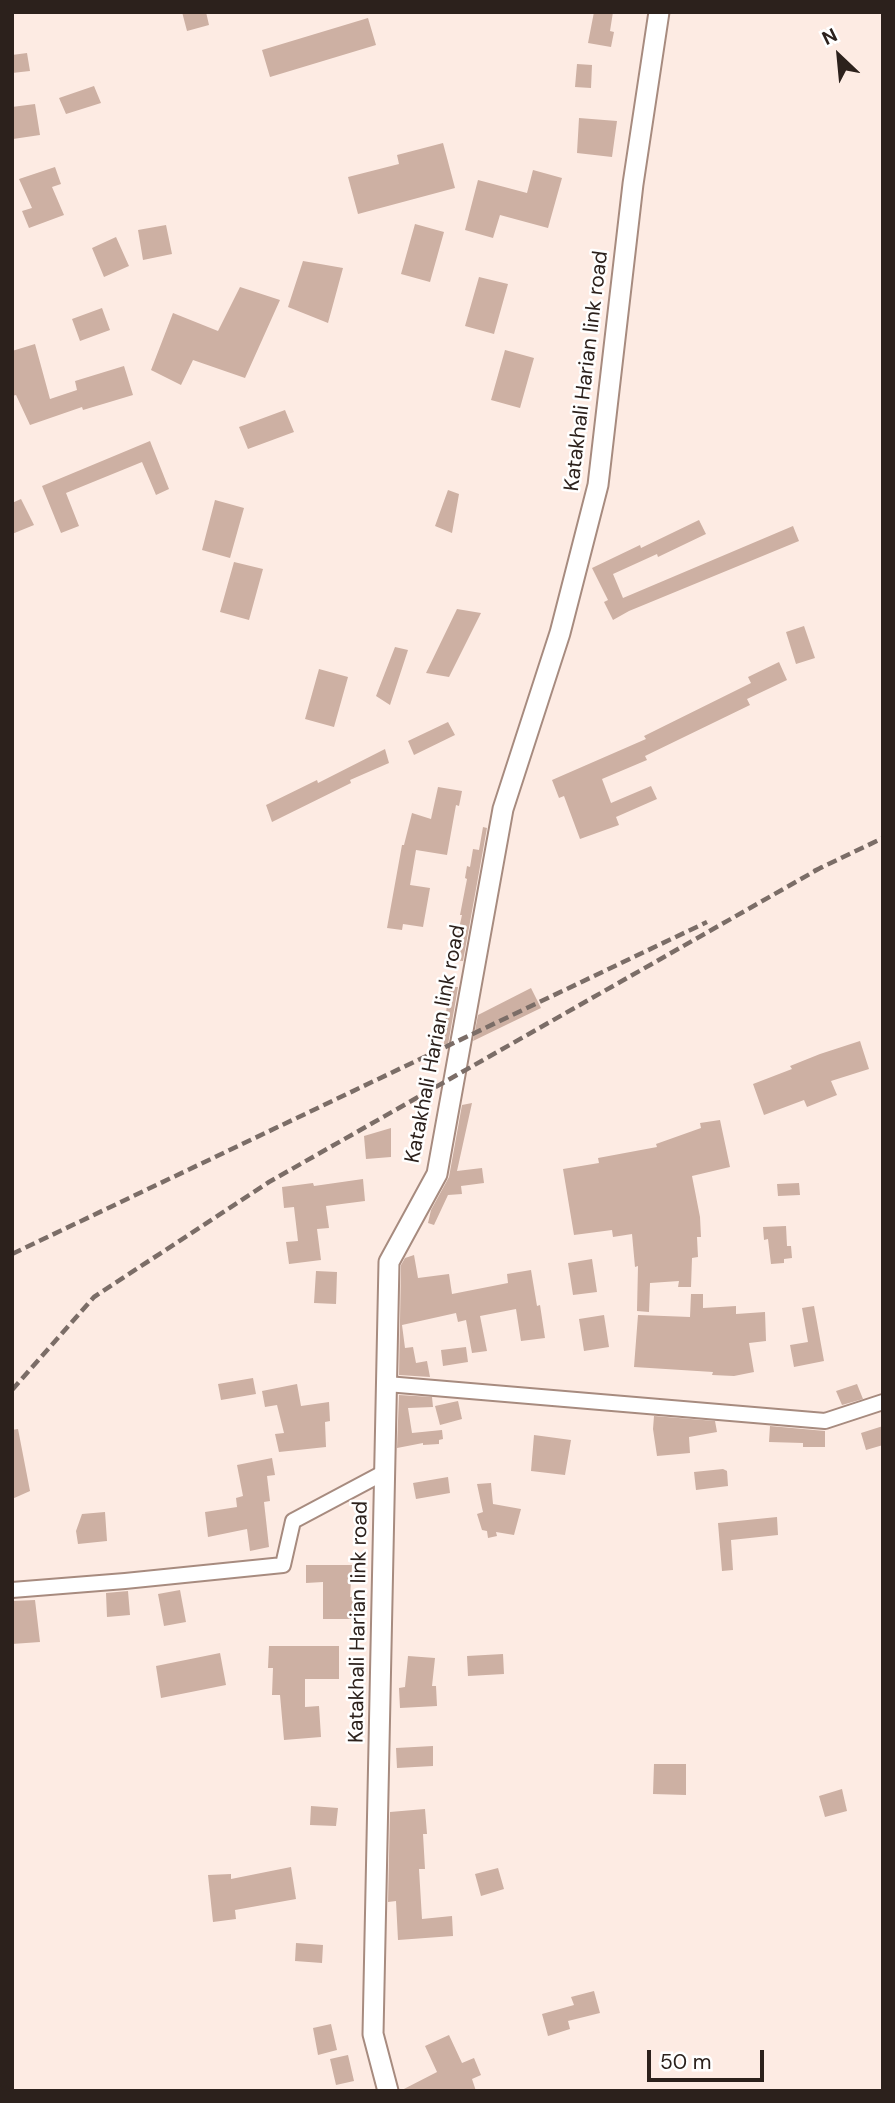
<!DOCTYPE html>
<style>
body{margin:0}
#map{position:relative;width:895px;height:2103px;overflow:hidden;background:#fdebe3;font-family:"DM Sans",sans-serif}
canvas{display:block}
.frame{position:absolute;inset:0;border:14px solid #2c211c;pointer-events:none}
.north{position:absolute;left:804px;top:21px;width:70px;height:70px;-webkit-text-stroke:5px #fff;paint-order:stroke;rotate:334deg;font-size:19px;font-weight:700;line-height:28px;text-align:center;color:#2c211c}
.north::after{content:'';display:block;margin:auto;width:24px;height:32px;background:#2c211c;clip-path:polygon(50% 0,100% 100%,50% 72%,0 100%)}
.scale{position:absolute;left:647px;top:2050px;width:117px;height:32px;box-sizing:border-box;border:4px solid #2c211c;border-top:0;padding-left:9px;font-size:21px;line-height:24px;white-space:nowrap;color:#2c211c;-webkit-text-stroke:5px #fff;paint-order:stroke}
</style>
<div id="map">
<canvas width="895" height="2103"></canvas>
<div class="frame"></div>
<div class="north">N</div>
<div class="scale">50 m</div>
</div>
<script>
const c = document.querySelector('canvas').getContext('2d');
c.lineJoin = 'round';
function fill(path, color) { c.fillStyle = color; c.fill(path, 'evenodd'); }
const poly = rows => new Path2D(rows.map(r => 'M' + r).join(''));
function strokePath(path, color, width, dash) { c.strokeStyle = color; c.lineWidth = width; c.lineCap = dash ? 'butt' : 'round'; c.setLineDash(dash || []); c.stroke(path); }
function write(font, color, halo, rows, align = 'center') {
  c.font = font + ' "DM Sans",sans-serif'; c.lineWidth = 5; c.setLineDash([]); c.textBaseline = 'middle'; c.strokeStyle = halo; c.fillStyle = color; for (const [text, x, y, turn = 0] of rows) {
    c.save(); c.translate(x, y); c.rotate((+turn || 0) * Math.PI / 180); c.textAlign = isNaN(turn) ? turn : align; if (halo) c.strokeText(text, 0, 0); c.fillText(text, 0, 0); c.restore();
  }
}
fill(poly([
 [182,12,206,12,209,25,187,31],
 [594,12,613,12,610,31,614,32,611,47,588,43],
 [368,18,376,45,270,77,262,50],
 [27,53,30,71,12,73,12,55],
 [577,64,592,65,591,88,575,87],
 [94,86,101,103,66,114,59,98],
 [35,104,40,135,13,139,12,107],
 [579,118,617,121,612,157,577,153],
 [443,143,455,188,358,214,348,177,399,164,397,155],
 [55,167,61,184,52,187,64,215,29,228,22,211,32,208,19,179],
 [533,170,562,178,548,228,500,215,493,238,465,230,478,180,527,193],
 [415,224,444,232,430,282,401,274],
 [166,225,172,254,143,260,138,230],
 [116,237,129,266,104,277,92,248],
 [303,261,343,268,328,323,288,307],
 [479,277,508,284,494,334,465,326],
 [240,287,280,300,245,378,193,360,181,385,151,370,173,313,218,331],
 [102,308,110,330,80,341,72,319],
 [35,344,50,399,77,390,75,381,124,366,133,395,83,410,82,407,30,425,16,395,12,396,12,351],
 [505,350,534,358,520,408,491,400],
 [285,410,294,432,248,449,239,427],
 [150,441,169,489,156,495,142,462,66,493,79,526,61,533,42,486],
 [448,490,459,494,452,533,435,526],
 [21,499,34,525,12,534,12,503],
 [215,500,244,508,230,558,202,550],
 [699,520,706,534,658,557,657,554,613,574,623,598,793,526,799,541,629,611,613,620,604,602,608,600,592,568,640,545,641,548],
 [234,562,263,569,249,620,220,612],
 [457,609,481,613,449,677,426,673],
 [804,626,815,658,796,664,786,632],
 [395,647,408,650,390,705,376,696],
 [779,662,787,680,747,699,750,705,645,756,647,760,602,779,611,803,651,786,657,799,616,817,619,825,580,839,564,796,559,798,552,780,646,739,644,736,751,683,748,677],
 [319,669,348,677,334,727,305,719],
 [448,722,455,735,414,755,408,741],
 [385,749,389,763,350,780,351,783,272,822,266,805,317,780,318,783],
 [438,787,462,791,459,806,456,805,447,855,416,850,410,885,430,888,423,927,403,924,402,930,387,928,402,845,404,845,412,813,431,819],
 [483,827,487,828,463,961,452,960,462,915,460,915,467,879,465,878,467,866,470,867,473,849,479,850],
 [448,987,458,987,448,1045,444,1044],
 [531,988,541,1008,473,1041,478,1015],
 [860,1041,869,1069,831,1081,837,1095,807,1107,804,1100,764,1115,753,1084,792,1069,790,1066,820,1054],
 [472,1103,457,1171,482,1168,484,1183,461,1186,462,1194,448,1195,434,1225,428,1223,431,1210,449,1177,462,1105],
 [720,1120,730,1167,692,1176,700,1217,701,1237,697,1237,698,1257,692,1258,691,1287,678,1287,679,1281,650,1283,649,1312,637,1311,638,1266,635,1267,632,1234,613,1237,612,1230,574,1235,563,1169,599,1163,598,1158,657,1147,656,1144,701,1128,700,1123],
 [391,1128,391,1157,366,1159,364,1136],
 [363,1179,365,1201,326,1206,329,1228,317,1229,321,1260,289,1264,286,1242,298,1241,294,1207,284,1208,282,1187,313,1183,314,1186],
 [799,1183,800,1195,778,1196,777,1184],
 [786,1226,787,1246,791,1246,792,1258,784,1259,784,1263,771,1264,768,1239,764,1240,763,1227],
 [414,1255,418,1278,449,1274,452,1294,508,1283,507,1274,531,1270,537,1306,540,1305,545,1338,521,1341,516,1309,480,1316,487,1351,472,1353,466,1320,458,1322,456,1313,402,1325,405,1348,413,1347,416,1363,427,1361,430,1377,399,1375,401,1265,405,1258],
 [592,1259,597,1292,573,1295,568,1263],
 [316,1271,337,1272,336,1304,314,1303],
 [691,1294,703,1294,703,1308,736,1306,736,1314,765,1312,766,1341,749,1343,754,1372,734,1376,712,1375,713,1372,634,1367,638,1315,690,1317],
 [814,1306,824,1361,794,1367,790,1345,808,1342,802,1308],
 [604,1315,609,1347,584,1351,579,1319],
 [466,1347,468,1362,443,1366,441,1350],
 [253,1378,256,1394,221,1400,218,1384],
 [297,1384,301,1406,329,1402,330,1421,325,1422,326,1447,279,1452,275,1434,284,1433,277,1405,265,1407,262,1391],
 [857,1384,863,1399,842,1405,836,1391],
 [399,1395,432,1397,433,1407,408,1408,412,1433,442,1430,443,1439,439,1440,439,1444,423,1445,423,1443,397,1448],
 [458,1401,462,1419,440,1425,435,1406],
 [654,1416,715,1421,717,1432,689,1437,690,1453,657,1456,653,1429],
 [770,1426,825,1431,825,1447,803,1447,803,1443,769,1442],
 [883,1426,883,1445,866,1450,861,1433],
 [18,1429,30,1491,12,1499,12,1430],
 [534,1435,571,1440,565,1475,531,1471],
 [272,1458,275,1475,267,1476,270,1501,264,1502,269,1547,250,1551,247,1529,208,1537,205,1512,237,1507,236,1498,243,1496,237,1465],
 [723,1469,727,1471,728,1486,696,1490,694,1472],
 [448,1477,450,1493,416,1499,413,1483],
 [491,1483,493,1504,521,1509,514,1535,496,1532,497,1536,488,1538,487,1531,482,1530,477,1514,483,1512,477,1484],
 [105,1512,107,1541,78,1544,76,1531,82,1514],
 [777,1517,778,1535,731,1540,733,1570,722,1571,718,1523],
 [306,1565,352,1565,350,1597,356,1597,356,1619,323,1619,323,1582,306,1583],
 [180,1590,186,1622,164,1626,158,1594],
 [128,1591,130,1615,107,1617,106,1593],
 [35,1600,40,1642,12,1644,12,1601],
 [269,1646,339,1646,339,1679,305,1679,305,1707,319,1706,321,1737,284,1740,280,1695,272,1695,273,1668,268,1668],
 [220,1653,226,1685,161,1698,156,1666],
 [503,1654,504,1674,468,1676,467,1656],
 [408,1656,435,1658,432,1686,436,1686,437,1706,400,1708,399,1688,405,1687],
 [433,1746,433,1766,397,1768,396,1748],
 [654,1764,686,1764,686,1795,653,1794],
 [842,1789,847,1811,825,1817,819,1796],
 [311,1806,338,1808,336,1826,310,1825],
 [425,1809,427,1834,423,1834,425,1869,419,1869,422,1919,452,1916,453,1936,398,1940,396,1901,388,1902,390,1812],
 [291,1867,296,1899,235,1910,236,1919,213,1922,208,1875,231,1874,231,1879],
 [498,1868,504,1889,481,1896,475,1874],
 [296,1943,323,1945,322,1963,295,1961],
 [594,1991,600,2013,568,2021,570,2029,548,2036,542,2014,574,2005,571,1997],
 [331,2024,337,2050,318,2055,313,2028],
 [449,2035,462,2063,474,2058,481,2075,472,2079,476,2091,400,2091,437,2072,425,2046],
 [348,2055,354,2081,336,2085,330,2059]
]), '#cdb0a3');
const street = poly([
 [387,1384,825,1421,883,1402],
 [12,1590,125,1581,283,1565,293,1521,385,1472]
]);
const secondary = poly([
 [388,2091,373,2034,389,1262,437,1174,503,809,560,633,598,485,633,184,659,12]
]);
strokePath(street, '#a78b7f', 18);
strokePath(secondary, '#a78b7f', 23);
strokePath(street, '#fff', 14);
strokePath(secondary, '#fff', 19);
strokePath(poly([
 [814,871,883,838],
 [12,1254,707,922],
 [12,1390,94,1297,269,1182,822,867]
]), '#7b6d67', 4.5, [10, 5]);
write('21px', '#2c211c', '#fff', [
 ["Katakhali Harian link road",587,371,-83],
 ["Katakhali Harian link road",436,1044,-79],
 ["Katakhali Harian link road",359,1622,-89]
]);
</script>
